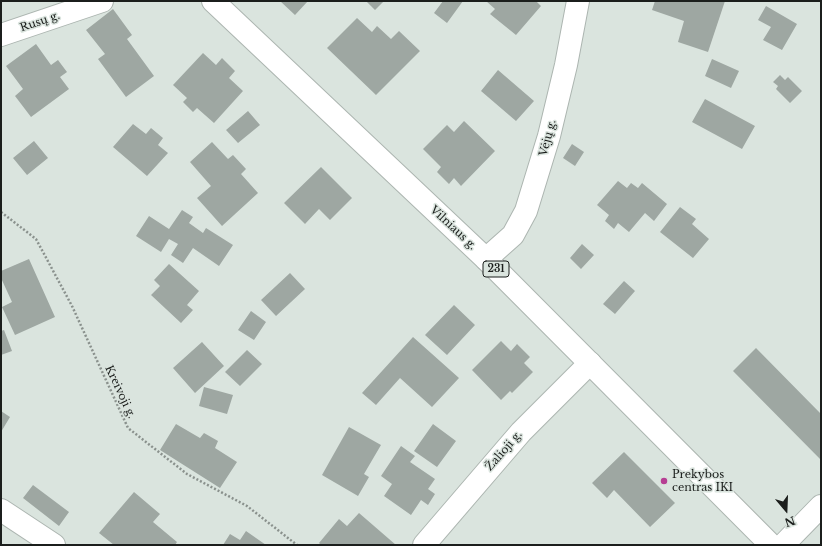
<!DOCTYPE html>
<meta charset="utf-8">
<style>
body{margin:0}
#map{position:relative;width:822px;height:546px;overflow:hidden;background:#dae4de;font-family:"Libre Baskerville",serif}
canvas{display:block}
.frame{position:absolute;inset:0;border:2px solid #1b1e1c;pointer-events:none}
.north{position:absolute;left:766px;top:490px;width:40px;height:40px;-webkit-text-stroke:3px #dae4de;paint-order:stroke;rotate:161deg;font-size:11px;font-weight:700;line-height:16px;text-align:center;color:#1b1e1c}
.north::after{content:'';display:block;margin:auto;width:14px;height:18px;background:#1b1e1c;clip-path:polygon(50% 0,100% 100%,50% 72%,0 100%)}
</style>
<div id="map">
<canvas width="822" height="546"></canvas>
<div class="frame"></div>
<div class="north">N</div>
</div>
<script>
const c = document.querySelector('canvas').getContext('2d');
c.lineJoin = 'round';
function fill(path, color) { c.fillStyle = color; c.fill(path, 'evenodd'); }
const poly = rows => new Path2D(rows.map(r => 'M' + r).join(''));
function strokePath(path, color, width, dash) { c.strokeStyle = color; c.lineWidth = width; c.lineCap = dash ? 'butt' : 'round'; c.setLineDash(dash || []); c.stroke(path); }
function write(font, color, halo, rows, align = 'center') {
  c.font = font + ' "Libre Baskerville",serif'; c.lineWidth = 3; c.setLineDash([]); c.textBaseline = 'middle'; c.strokeStyle = halo; c.fillStyle = color; for (const [text, x, y, turn = 0] of rows) {
    c.save(); c.translate(x, y); c.rotate((+turn || 0) * Math.PI / 180); c.textAlign = isNaN(turn) ? turn : align; if (halo) c.strokeText(text, 0, 0); c.fillText(text, 0, 0); c.restore();
  }
}
fill(poly([
 [280,1,308,1,295,15],
 [366,1,384,1,375,10],
 [443,1,463,1,447,23,434,13],
 [486,1,536,1,541,6,516,35,490,14,495,9],
 [655,1,725,1,708,52,678,42,684,21,652,10],
 [766,6,797,24,782,50,763,40,771,27,758,20],
 [113,9,132,35,127,39,154,76,126,97,98,59,105,54,86,30],
 [357,18,372,32,377,26,391,39,399,31,420,51,376,95,327,48],
 [36,44,51,65,58,60,67,72,60,77,69,89,31,117,15,96,23,89,6,66],
 [203,53,216,65,222,58,235,71,229,78,243,91,214,123,197,108,193,112,183,102,187,98,173,85],
 [712,59,739,71,731,88,705,76],
 [498,70,534,101,516,121,481,91],
 [780,75,785,80,788,77,802,91,790,103,776,89,778,86,773,82],
 [705,99,755,126,742,149,692,122],
 [248,111,260,125,238,143,226,130],
 [464,121,495,151,461,186,454,178,449,184,437,172,441,167,423,149,447,125,454,132],
 [133,124,146,134,151,128,163,138,158,145,168,153,147,176,113,147],
 [34,141,48,158,27,175,13,158],
 [212,142,228,159,233,155,246,169,241,174,258,193,222,226,197,198,211,186,190,162],
 [572,144,584,152,575,166,563,158],
 [321,167,352,198,330,220,319,209,305,224,284,203],
 [618,181,627,188,631,183,638,188,642,183,667,204,654,221,645,213,629,232,618,223,614,229,605,221,609,215,597,205],
 [680,207,696,219,692,224,709,239,693,258,660,232],
 [182,210,193,217,189,223,203,233,206,228,233,245,219,266,193,248,183,263,171,255,178,244,169,239,161,252,136,236,149,216,169,229],
 [582,244,594,255,581,269,570,258],
 [29,259,55,317,15,335,2,307,12,302,1,278,1,271],
 [169,264,199,291,187,305,193,310,181,323,151,295,160,286,154,280],
 [290,273,305,289,276,316,261,300],
 [624,281,635,291,615,314,603,304],
 [454,305,475,325,447,355,425,335],
 [251,311,266,322,254,340,238,330],
 [4,330,12,351,1,355,1,331],
 [413,337,459,378,432,407,400,378,376,405,362,393],
 [501,341,511,351,517,344,530,357,524,363,533,372,512,393,510,391,501,400,472,370],
 [202,342,224,366,195,393,173,368],
 [756,348,821,414,821,460,733,371],
 [247,350,262,364,240,386,225,372],
 [204,387,233,395,227,414,199,406],
 [1,411,10,417,1,432],
 [176,424,200,438,204,433,218,441,215,448,237,462,220,488,160,450],
 [433,424,456,441,437,467,414,451],
 [349,427,381,445,364,474,369,477,358,496,322,475],
 [401,446,415,456,410,462,435,479,428,489,435,494,428,505,421,500,411,515,384,496,392,484,381,476],
 [624,452,675,503,650,527,614,490,607,498,592,483],
 [33,485,69,512,59,526,23,498],
 [134,492,160,514,153,522,177,542,175,545,114,545,99,533],
 [359,513,396,545,321,545,319,543,339,519,347,526],
 [246,531,266,545,223,545,230,534,240,540]
]), '#9ea7a2');
const minor = poly([
 [1,35,102,1],
 [486,259,513,235,526,211,549,136,566,65,578,1],
 [1,510,54,545],
 [424,545,521,432,590,363],
 [783,545,821,506]
]);
const primary = poly([
 [213,1,486,259,771,545]
]);
strokePath(minor, '#acb5b0', 24);
strokePath(primary, '#acb5b0', 24);
strokePath(poly([
 [1,212,36,239,72,306,128,428,187,474,247,506,297,545]
]), '#8a918d', 2.5, [2, 2]);
strokePath(minor, '#fff', 22);
strokePath(primary, '#fff', 22);
for (const [x, y, r, color] of [
 [664,481,4,"#b63e93"]
]) { const dot = new Path2D(); dot.arc(x, y, r, 0, 2 * Math.PI); c.fillStyle = color; c.fill(dot); strokePath(dot, '#dae4de', 1.5); }
for (const [x, y, w] of [
 [496,269,26]
]) { const box = new Path2D(); box.roundRect(x - w / 2, y - 8, w, 16, 3); c.fillStyle = '#dae4de'; c.fill(box); strokePath(box, '#1b1e1c', 1); }
write('bold 10px', '#1b1e1c', null, [
 ["231",496,269]
]);
write('11px', '#1b1e1c', '#dae4de', [
 ["Rusų g.",40,22,-19],
 ["Vėjų g.",548,138,-75],
 ["Vilniaus g.",453,228,43],
 ["Kreivoji g.",120,392,65],
 ["Žalioji g.",504,451,-49]
]);
write('11px', '#1b1e1c', '#dae4de', [
 ["Prekybos",672,475],
 ["centras IKI",672,488]
], 'left');
</script>
